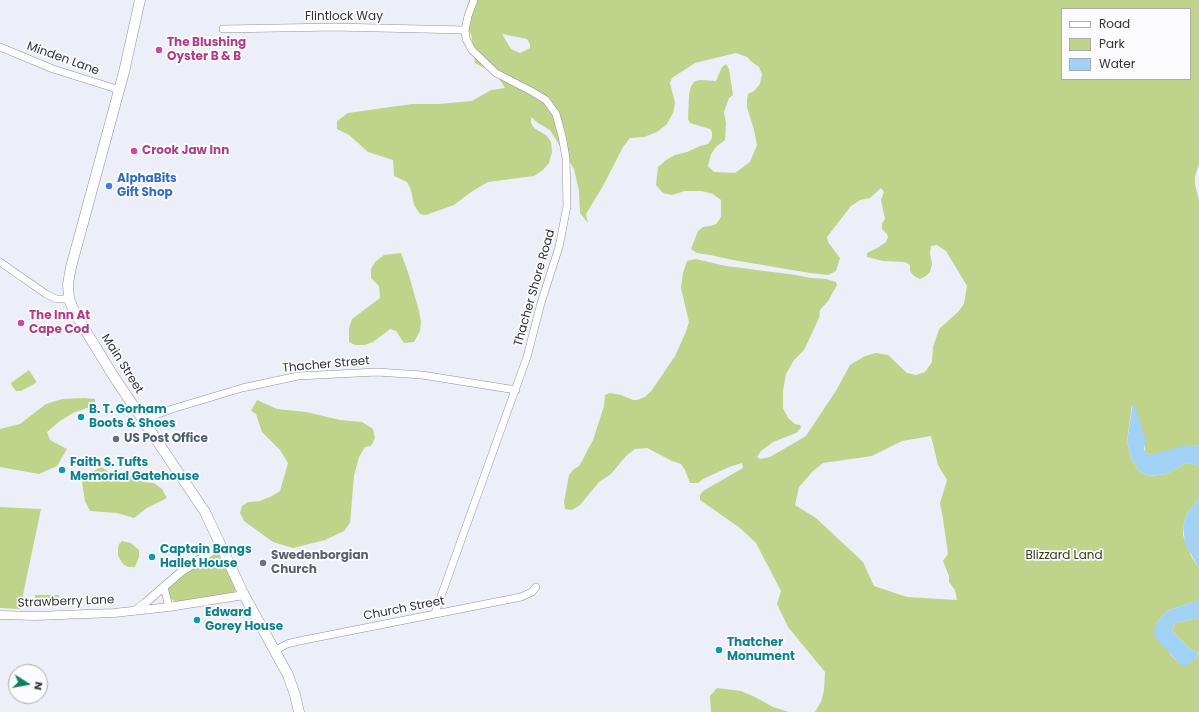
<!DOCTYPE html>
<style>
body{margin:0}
#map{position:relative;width:1199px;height:712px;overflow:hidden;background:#eceff8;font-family:Poppins,sans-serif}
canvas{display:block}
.legend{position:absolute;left:1061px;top:8px;width:130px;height:72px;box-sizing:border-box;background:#fcfcfe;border:1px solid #abacae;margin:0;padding:5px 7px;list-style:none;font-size:12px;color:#323336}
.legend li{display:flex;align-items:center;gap:8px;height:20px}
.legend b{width:20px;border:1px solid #abacae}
.north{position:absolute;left:8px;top:664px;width:40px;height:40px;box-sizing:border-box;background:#fcfcfe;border:1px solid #abacae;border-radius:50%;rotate:101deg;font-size:11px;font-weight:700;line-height:16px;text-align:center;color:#323336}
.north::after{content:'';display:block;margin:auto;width:14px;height:18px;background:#0e805e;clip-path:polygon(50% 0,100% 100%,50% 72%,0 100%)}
</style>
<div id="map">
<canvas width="1199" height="712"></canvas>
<ul class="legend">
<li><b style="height:5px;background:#fff"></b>Road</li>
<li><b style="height:11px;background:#bfd38a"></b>Park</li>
<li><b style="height:11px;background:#a1d1f5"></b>Water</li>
</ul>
<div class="north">N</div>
</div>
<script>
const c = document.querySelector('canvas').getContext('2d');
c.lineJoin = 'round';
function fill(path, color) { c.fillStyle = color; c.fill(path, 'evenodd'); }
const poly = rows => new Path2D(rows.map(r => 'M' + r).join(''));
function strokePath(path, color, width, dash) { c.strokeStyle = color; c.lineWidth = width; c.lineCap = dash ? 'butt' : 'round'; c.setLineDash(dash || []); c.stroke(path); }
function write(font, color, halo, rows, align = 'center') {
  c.font = font + ' Poppins,sans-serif'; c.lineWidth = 3.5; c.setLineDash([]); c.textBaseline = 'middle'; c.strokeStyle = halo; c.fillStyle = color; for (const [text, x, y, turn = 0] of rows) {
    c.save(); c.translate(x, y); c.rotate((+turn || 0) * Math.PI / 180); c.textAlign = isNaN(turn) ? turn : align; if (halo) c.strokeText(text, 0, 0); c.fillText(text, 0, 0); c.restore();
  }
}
fill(poly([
 [469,0,1199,0,1199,164,1195,176,1195,185,1199,200,1199,446,1195,445,1150,455,1145,452,1145,444,1132,405,1127,441,1131,458,1139,471,1149,476,1167,474,1186,463,1199,466,1199,498,1187,514,1183,525,1183,535,1191,556,1199,568,1199,600,1169,610,1162,616,1156,624,1170,654,1176,660,1187,665,1196,658,1199,654,1199,712,815,712,821,702,824,690,825,672,788,627,777,604,781,591,756,543,740,528,700,500,700,495,703,491,743,468,742,463,729,467,703,479,698,483,690,483,685,470,681,464,672,461,647,448,635,449,626,456,611,474,599,482,580,505,572,510,565,509,564,502,569,475,574,469,579,466,582,461,593,440,604,406,605,395,610,393,621,395,633,400,637,400,645,397,652,390,675,356,685,334,689,322,681,288,683,273,687,261,696,259,726,266,796,275,811,278,826,279,836,282,837,285,828,301,820,310,819,318,804,350,794,360,786,374,783,391,783,408,788,418,795,424,800,425,801,428,796,433,773,442,761,451,757,457,760,459,770,457,806,436,837,389,850,365,865,356,876,353,888,355,907,373,916,375,925,372,932,362,933,347,939,329,959,311,964,304,967,286,946,251,937,245,931,246,930,253,932,264,930,272,926,276,920,279,914,276,910,271,910,265,905,262,883,261,867,257,867,253,879,247,886,242,888,237,887,234,882,229,882,224,885,219,881,200,884,192,881,188,870,198,860,200,851,206,827,237,828,242,840,258,836,271,828,275,810,273,733,260,710,255,697,253,691,249,698,231,703,227,710,226,716,224,721,217,721,200,713,194,702,191,685,191,672,195,663,193,656,185,658,167,666,160,675,155,687,152,700,146,708,144,712,138,712,132,710,129,690,123,688,119,689,95,691,86,695,81,701,80,716,81,722,67,726,64,729,69,733,95,729,98,724,112,726,123,725,140,716,147,711,154,708,166,714,172,735,173,750,162,757,145,754,130,747,107,747,100,748,94,754,91,760,84,762,74,759,67,752,62,747,57,736,53,695,63,672,78,670,83,675,103,673,113,667,124,657,132,644,137,630,138,623,147,603,186,586,214,588,223,580,213,579,191,574,169,550,130,538,123,531,117,531,123,534,128,547,136,551,142,552,152,549,163,543,170,534,176,488,182,471,192,454,205,426,215,420,214,414,205,411,190,407,182,394,176,393,160,368,152,349,135,337,129,337,121,348,113,412,104,438,104,472,101,491,90,505,88,496,74,475,63,471,34,462,24],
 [1062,9,1190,9,1190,79,1062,79],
 [502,34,527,39,530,44,530,48,520,53,511,49],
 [931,436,938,465,947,480,940,503,943,519,948,554,943,561,949,576,949,582,955,590,957,600,907,597,874,586,863,562,816,518,795,505,799,487,813,471,823,463,872,456,902,441],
 [401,253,408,272,419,311,421,322,420,331,414,342,404,343,396,331,390,329,373,342,365,345,355,345,349,342,349,328,352,319,380,298,379,286,371,278,371,269,375,262,384,255],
 [29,370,36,381,36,383,21,391,16,391,12,386,11,383],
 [84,398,95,399,95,405,73,413,60,421,47,432,50,440,67,449,57,466,39,474,0,467,0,429,20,424,46,404,62,399],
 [257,400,277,409,306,412,340,420,362,422,373,429,375,438,371,446,365,447,359,457,354,476,350,523,344,531,325,540,293,548,273,542,244,521,240,513,242,506,248,502,260,501,272,496,280,491,288,463,280,450,262,432,256,414,251,411],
 [101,467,114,475,123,474,131,475,136,479,143,482,154,483,162,489,167,498,147,508,134,518,117,513,90,511,85,501,82,482,87,474],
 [0,507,41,509,20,609,0,608],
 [122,541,131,543,139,550,139,557,135,567,128,567,123,564,118,556,118,548,119,544],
 [215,554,220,554,236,589,234,593,178,603,171,599,168,590,171,583],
 [35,595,59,595,59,606,35,606],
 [1199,618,1199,653,1190,649,1173,632,1172,627,1176,623],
 [717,688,741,691,755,697,773,707,789,712,711,712,710,696]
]), '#bfd38a');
fill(poly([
 [1133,403,1135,406,1146,440,1144,449,1145,452,1150,455,1183,446,1195,445,1199,446,1199,466,1186,463,1167,474,1149,476,1139,471,1131,458,1127,441],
 [1199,498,1199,568,1185,544,1183,525,1187,514],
 [1199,600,1199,618,1176,623,1172,627,1173,632,1190,649,1199,653,1196,658,1184,668,1158,641,1155,637,1154,630,1156,624,1162,616,1169,610]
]), '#a1d1f5');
const minor = poly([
 [223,29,334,27,465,30],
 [0,47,53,69,120,90],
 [0,262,46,294,56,299,69,299],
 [142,420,172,409,242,388,298,376,377,372,422,375,516,390],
 [164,587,169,607],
 [435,613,527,357,541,303,559,247,567,206,566,158,562,136,556,114,546,100,531,91,496,73,472,50,466,39,465,30,468,16,474,0],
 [274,651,287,644,299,641,521,597,532,592,536,587]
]);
const tertiary = poly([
 [136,610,145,603,181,572,221,545],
 [0,615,35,616,114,613,169,607,244,595]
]);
const secondary = poly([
 [140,0,124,72,71,267,68,284,69,299,74,311,84,328,114,377,205,512,244,595,288,675,295,695,299,712]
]);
strokePath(minor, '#90929a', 8);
strokePath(tertiary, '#90929a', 9);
strokePath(secondary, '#90929a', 11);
strokePath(minor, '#fff', 7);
strokePath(tertiary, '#fff', 8);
strokePath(secondary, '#fff', 10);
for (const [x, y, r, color] of [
 [159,50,4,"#d1479c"],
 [134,151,4,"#d1479c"],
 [109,186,4,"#3f7fe0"],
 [21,323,4,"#d1479c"],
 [81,417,4,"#0f9aa8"],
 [116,439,4,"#5c6f8a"],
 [62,470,4,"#0f9aa8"],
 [152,557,4,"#0f9aa8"],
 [263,563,4,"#6b7280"],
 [197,620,4,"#0f9aa8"],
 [719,650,4,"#0f9aa8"]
]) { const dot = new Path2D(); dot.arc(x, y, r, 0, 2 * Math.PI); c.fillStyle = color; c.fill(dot); strokePath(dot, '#fcfcfe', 1.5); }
write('12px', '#323336', '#fcfcfe', [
 ["Flintlock Way",344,17],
 ["Minden Lane",63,59,20],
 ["Thacher Shore Road",535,288,-74],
 ["Main Street",122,364,58],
 ["Thacher Street",326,365,-5],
 ["Strawberry Lane",66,602,-2],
 ["Church Street",404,609,-11]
]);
write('bold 12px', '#b23c85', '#fcfcfe', [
 ["The Blushing",167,43],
 ["Oyster B & B",167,57],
 ["Crook Jaw Inn",142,151],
 ["The Inn At",29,316],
 ["Cape Cod",29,330]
], 'left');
write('bold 12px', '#366cbe', '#fcfcfe', [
 ["AlphaBits",117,179],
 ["Gift Shop",117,193]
], 'left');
write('bold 12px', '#0d838f', '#fcfcfe', [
 ["B. T. Gorham",89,410],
 ["Boots & Shoes",89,424],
 ["Faith S. Tufts",70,463],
 ["Memorial Gatehouse",70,477],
 ["Captain Bangs",160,550],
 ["Hallet House",160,564],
 ["Edward",205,613],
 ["Gorey House",205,627],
 ["Thatcher",727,643],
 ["Monument",727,657]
], 'left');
write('bold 12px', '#4e5e75', '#fcfcfe', [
 ["US Post Office",124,439]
], 'left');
write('bold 12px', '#5b616d', '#fcfcfe', [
 ["Swedenborgian",271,556],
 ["Church",271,570]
], 'left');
write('12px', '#333c16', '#fcfcfe', [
 ["Blizzard Land",1064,556]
]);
</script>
